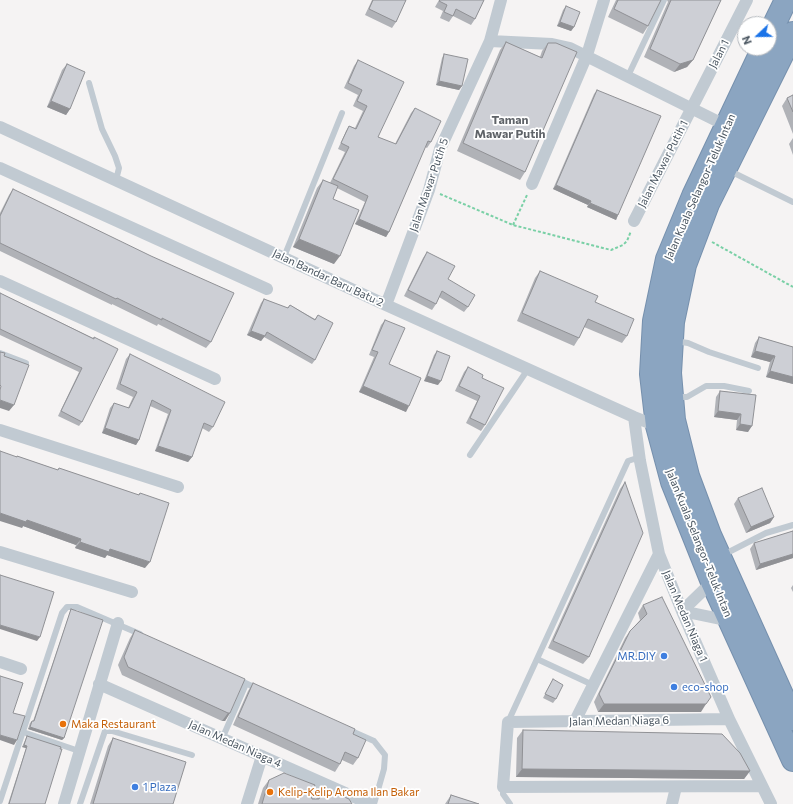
<!DOCTYPE html>
<style>
body{margin:0}
#map{position:relative;width:793px;height:804px;overflow:hidden;background:#f5f3f3;font-family:Commissioner,sans-serif}
canvas{display:block}
.north{position:absolute;left:737px;top:16px;width:40px;height:40px;box-sizing:border-box;background:#fff;border:1px solid #b7bbc0;border-radius:50%;rotate:248deg;font-size:11px;font-weight:700;line-height:16px;text-align:center;color:#4a5661}
.north::after{content:'';display:block;margin:auto;width:14px;height:18px;background:#1a73e8;clip-path:polygon(50% 0,100% 100%,50% 72%,0 100%)}
</style>
<div id="map">
<canvas width="793" height="804"></canvas>
<div class="north">N</div>
</div>
<script>
const c = document.querySelector('canvas').getContext('2d');
c.lineJoin = 'round';
const poly = rows => new Path2D(rows.map(r => 'M' + r).join(''));
function strokePath(path, color, width, dash) { c.strokeStyle = color; c.lineWidth = width; c.lineCap = dash ? 'butt' : 'round'; c.setLineDash(dash || []); c.stroke(path); }
function fill(path, color) { c.fillStyle = color; c.fill(path, 'evenodd'); }
function write(font, color, halo, rows, align = 'center') {
  c.font = font + ' Commissioner,sans-serif'; c.lineWidth = 3.5; c.setLineDash([]); c.textBaseline = 'middle'; c.strokeStyle = halo; c.fillStyle = color; for (const [text, x, y, turn = 0] of rows) {
    c.save(); c.translate(x, y); c.rotate((+turn || 0) * Math.PI / 180); c.textAlign = isNaN(turn) ? turn : align; if (halo) c.strokeText(text, 0, 0); c.fillText(text, 0, 0); c.restore();
  }
}
const highway = poly([
 [793,33,708,204,685,265,673,322,670,373,674,420,688,476,710,535,793,719],
 [769,35,786,0],
 [763,48,693,196,667,259,654,321,651,374,657,426,672,482,712,582,793,760]
]);
strokePath(highway, '#7690ad', 24);
strokePath(poly([
 [440,194,513,225,611,250,623,245,627,241,631,231],
 [513,225,527,195],
 [712,242,793,287]
]), '#7ad0a6', 2, [3, 2]);
strokePath(poly([
 [628,76,664,0],
 [89,83,102,129,115,156,119,168,116,180],
 [728,170,793,202],
 [284,257,342,113],
 [675,341,688,343,709,352,758,368],
 [0,353,26,363],
 [676,397,687,397,706,386,724,386,749,391],
 [470,455,528,369],
 [723,555,766,533,793,525],
 [537,659,593,685],
 [237,679,258,689],
 [508,722,628,461,634,459,640,461],
 [347,729,374,741,385,755,384,769,374,804],
 [23,732,79,751],
 [222,739,246,684],
 [503,787,503,794,510,804],
 [0,801,62,613,67,607,77,607,140,634],
 [80,804,105,731,112,731,192,755],
 [310,804,318,781],
 [669,804,673,787],
 [675,804,679,787]
]), '#c1cad2', 6);
strokePath(poly([
 [490,41,552,44,570,48,731,128],
 [0,127,386,305,634,417,657,426],
 [0,168,267,289],
 [532,184,587,55,604,0],
 [634,221,747,0],
 [0,281,215,379],
 [386,305,429,190,440,149,490,41,501,0],
 [634,417,640,461,659,554,682,611,729,719,771,804],
 [0,430,178,487],
 [0,552,132,592],
 [682,611,730,621],
 [682,611,712,582],
 [0,662,21,669],
 [99,684,370,804],
 [729,719,508,722,503,787,762,786],
 [575,721,659,554],
 [64,804,118,623],
 [247,804,262,756]
]), '#c1cad2', 12);
strokePath(highway, '#8ba5c1', 22);
fill(poly([
 [372,0,406,0,396,22,392,28,365,15],
 [439,0,484,0,475,19,471,25,453,16,449,22,440,18,443,11,435,7],
 [616,0,661,0,648,26,643,34,608,17],
 [667,0,721,0,693,60,687,67,674,72,644,57,668,2],
 [566,6,574,27,571,31,557,26,563,10],
 [506,42,540,57,542,51,548,43,525,172,520,180,457,151,500,50],
 [444,54,462,86,459,90,436,85,442,58],
 [358,60,378,137,395,144,411,113,415,108,431,142,427,148,425,147,389,232,386,237,355,224,365,202,337,188,333,199,334,264,293,247,317,188,323,180,330,183,345,152,338,149,346,131,349,126,355,128,363,111,353,106,358,95,344,88,354,66],
 [67,64,70,109,66,115,47,107,62,70],
 [597,90,618,215,616,220,587,207,588,205,553,189,594,94],
 [793,95,793,134,782,106,787,98],
 [793,138,793,155,789,144],
 [13,189,211,342,206,348,158,324,157,326,112,304,112,305,0,251,0,213,9,195],
 [427,252,468,307,464,312,439,297,436,304,432,310,404,296,423,258],
 [540,271,595,302,627,336,622,343,584,327,579,338,574,346,517,321,535,278],
 [0,293,93,338,94,337,82,422,79,426,58,416,79,372,0,335],
 [264,299,287,308,290,305,315,319,318,315,315,360,312,364,264,337,261,341,247,335,261,303],
 [385,320,389,364,406,412,359,392,374,357,369,355,381,325],
 [759,337,793,347,793,384,766,377,770,362,751,357,755,343],
 [437,351,438,385,424,381,434,355],
 [130,354,213,427,209,432,202,428,192,457,188,462,155,451,168,414,150,406,139,440,136,445,102,433,110,408,114,403,128,408,133,397,116,389,126,359],
 [468,367,482,378,485,425,481,431,466,423,477,401,455,391,464,372],
 [720,391,756,395,748,432,736,430,737,420,714,417,716,397],
 [17,456,58,470,59,468,138,495,140,493,145,568,107,555,105,558,75,548,76,545,23,526,22,528,16,457],
 [625,482,589,657,583,664,548,648,620,489],
 [738,498,774,517,770,523,746,533,734,504],
 [793,531,793,558,756,570,750,549,754,543],
 [793,585,793,592,791,588],
 [643,605,701,712,598,712,594,702,625,638,630,631,640,620,638,613],
 [71,609,64,738,62,740,28,729,30,723,32,721,33,721,70,612],
 [135,630,230,713,225,721,222,721,122,675,118,665,130,638],
 [553,679,556,699,553,703,543,698],
 [253,683,353,734,358,758,353,765,342,760,340,764,335,772,233,725,248,691],
 [523,730,750,771,744,779,516,777,517,738],
 [27,736,45,804,8,804,26,748,22,747,26,738],
 [113,738,173,804,90,804,108,746],
 [269,780,311,795,312,799,316,799,318,796,323,788,352,804,258,804,263,788],
 [451,795,479,804,445,804]
]), '#b0b2b7');
fill(poly([
 [560,22,574,27,571,31,557,26],
 [693,60,687,67,674,72,680,64],
 [439,81,462,86,459,90,436,85],
 [51,101,70,109,66,115,47,107],
 [556,185,591,201,588,205,553,189],
 [590,203,618,215,616,220,587,207],
 [359,219,389,232,386,237,355,224],
 [299,239,340,256,334,264,293,247],
 [251,331,265,336,261,341,247,335],
 [755,351,775,356,770,362,751,357],
 [770,371,793,377,793,384,766,377],
 [427,376,441,381,438,385,424,381],
 [363,386,409,406,406,412,359,392],
 [0,400,14,405,9,411,0,408],
 [718,411,741,414,737,420,714,417],
 [740,424,752,426,748,432,736,430],
 [105,428,139,440,136,445,102,433],
 [158,446,192,457,188,462,155,451],
 [0,513,27,520,81,539,76,545,23,526,22,528,0,521],
 [774,517,770,523,746,533,751,527],
 [80,542,110,549,150,562,145,568,107,555,105,558,75,548],
 [793,554,793,558,756,570,760,564],
 [0,625,40,637,37,641,0,629],
 [604,704,706,704,701,712,598,712],
 [228,713,230,713,225,721,222,721],
 [30,727,64,738,62,740,28,729],
 [0,735,17,740,14,745,0,740],
 [24,745,27,746,26,748,22,747],
 [522,769,750,771,744,779,516,777]
]), '#909195');
const building = poly([
 [373,0,406,0,396,22,369,9,373,0],
 [440,0,484,0,475,19,456,9,453,16,444,12,447,5,439,1,440,0],
 [618,0,661,0,648,26,614,9,618,0],
 [671,0,721,0,693,60,680,64,650,49,671,0],
 [566,6,580,12,574,27,560,22,566,6],
 [506,42,542,58,548,43,556,43,577,52,525,172,463,143,506,42],
 [444,54,468,59,462,86,439,81,444,54],
 [358,60,404,82,378,137,396,144,415,108,441,121,431,142,428,141,389,232,359,219,368,196,333,179,349,147,341,143,349,126,356,129,367,106,357,101,362,90,348,83,358,60],
 [67,64,85,72,70,109,51,101,67,64],
 [597,90,661,116,618,215,590,203,591,201,556,185,597,90],
 [793,95,793,112,787,98,793,95],
 [323,180,338,186,333,199,359,210,340,256,299,239,323,180],
 [13,189,151,256,234,293,211,342,162,318,162,320,117,298,116,299,0,243,0,216,13,189],
 [427,252,455,266,448,279,475,295,468,307,442,291,436,304,408,290,427,252],
 [540,271,598,296,595,302,634,319,627,336,588,319,579,338,522,313,540,271],
 [0,293,94,339,94,337,118,349,82,422,61,411,82,368,0,329,0,293],
 [264,299,288,308,290,305,315,320,318,315,333,323,315,360,267,332,265,336,251,331,264,299],
 [385,320,405,328,389,364,421,378,409,406,363,386,378,352,372,350,385,320],
 [759,337,793,347,793,377,770,371,775,356,755,351,759,337],
 [437,351,450,356,441,381,427,376,437,351],
 [0,352,5,353,4,356,29,365,14,405,0,400,0,390,1,386,0,385,0,352],
 [130,354,225,402,213,427,204,423,192,457,158,446,171,410,152,400,139,440,105,428,114,403,129,408,137,392,120,384,130,354],
 [468,367,483,375,482,378,504,388,485,425,470,418,480,396,459,386,468,367],
 [720,391,756,395,752,426,740,424,741,414,718,411,720,391],
 [0,451,17,457,17,456,58,470,59,468,139,495,140,493,169,503,150,562,110,549,109,552,80,542,81,539,27,520,26,522,0,513,0,451],
 [625,482,643,533,589,657,553,641,625,482],
 [762,488,774,517,751,527,738,498,762,488],
 [793,531,793,554,760,564,754,543,793,531],
 [0,575,54,592,40,637,0,625,0,575],
 [662,597,711,697,706,704,604,704,599,694,630,631,647,614,643,605,662,597],
 [71,609,103,620,64,738,30,727,32,721,34,721,71,609],
 [135,630,245,679,230,713,228,713,128,667,124,657,135,630],
 [0,676,23,683,13,713,25,716,17,740,0,735,0,676],
 [553,679,563,685,556,699,545,694,553,679],
 [253,683,355,729,353,734,366,740,358,758,345,752,340,764,238,717,253,683],
 [523,730,722,734,740,753,750,771,522,769,523,730],
 [27,736,61,747,60,749,62,749,45,804,9,804,27,746,24,745,27,736],
 [113,738,186,762,173,804,93,804,113,738],
 [284,773,315,785,311,795,312,799,319,799,323,788,349,799,352,804,262,804,269,780,284,773],
 [451,795,479,804,448,804,451,795]
]);
fill(building, '#cdcfd5');
strokePath(building, '#909195', 1);
for (const [x, y, r, color] of [
 [664,656,4,"#3f7fe0"],
 [674,687,4,"#3f7fe0"],
 [63,724,4,"#e8710a"],
 [135,787,4,"#3f7fe0"],
 [270,792,4,"#e8710a"]
]) { const dot = new Path2D(); dot.arc(x, y, r, 0, 2 * Math.PI); c.fillStyle = color; c.fill(dot); strokePath(dot, '#fff', 1.5); }
write('11px', '#4a5661', '#fff', [
 ["Jalan 1",719,54,-63],
 ["Jalan Mawar Putih 1",663,164,-63],
 ["Jalan Mawar Putih 5",429,185,-71],
 ["Jalan Kuala Selangor-Teluk Intan",700,187,-66],
 ["Jalan Bandar Baru Batu 2",328,278,25],
 ["Jalan Kuala Selangor-Teluk Intan",699,543,68],
 ["Jalan Medan Niaga 1",685,616,67],
 ["Jalan Medan Niaga 6",619,721,-1],
 ["Jalan Medan Niaga 4",235,744,24]
]);
write('11px', '#366cbe', '#fff', [
 ["MR.DIY",656,656,"right"],
 ["eco-shop",682,687],
 ["1 Plaza",143,787]
], 'left');
write('11px', '#c56008', '#fff', [
 ["Maka Restaurant",71,724],
 ["Kelip-Kelip Aroma Ilan Bakar",278,792]
], 'left');
write('bold 12px', '#5f6368', '#fff', [
 ["Taman",510,120],
 ["Mawar Putih",510,134]
]);
</script>
